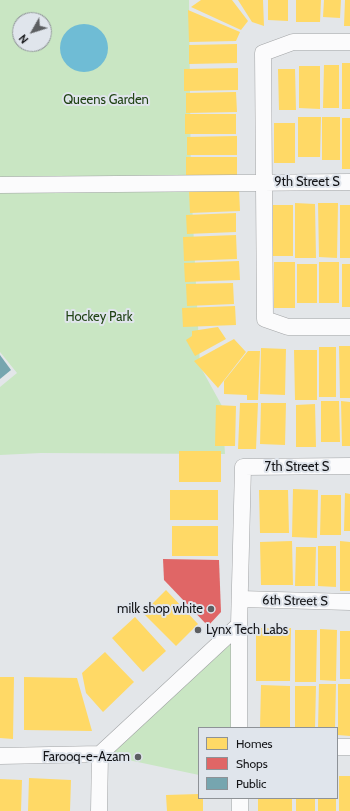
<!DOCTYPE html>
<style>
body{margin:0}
#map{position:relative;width:350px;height:811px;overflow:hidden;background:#e3e6e9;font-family:Cabin,sans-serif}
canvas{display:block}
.legend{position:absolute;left:198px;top:727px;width:140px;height:72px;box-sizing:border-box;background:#e0e5ec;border:1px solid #8e9297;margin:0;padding:5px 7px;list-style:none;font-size:12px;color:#141518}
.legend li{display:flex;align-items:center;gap:8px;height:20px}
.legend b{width:20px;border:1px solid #8e9297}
.north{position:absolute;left:12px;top:12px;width:40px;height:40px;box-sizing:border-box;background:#e0e5ec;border:1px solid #8e9297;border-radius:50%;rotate:231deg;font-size:11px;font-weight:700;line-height:16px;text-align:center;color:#141518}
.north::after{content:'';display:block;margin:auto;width:14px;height:18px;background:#5c5e61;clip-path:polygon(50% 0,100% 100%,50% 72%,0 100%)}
</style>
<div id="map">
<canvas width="350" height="811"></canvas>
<ul class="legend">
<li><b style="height:11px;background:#ffd966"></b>Homes</li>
<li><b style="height:11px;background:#e06666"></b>Shops</li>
<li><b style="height:11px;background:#76a5af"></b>Public</li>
</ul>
<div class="north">N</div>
</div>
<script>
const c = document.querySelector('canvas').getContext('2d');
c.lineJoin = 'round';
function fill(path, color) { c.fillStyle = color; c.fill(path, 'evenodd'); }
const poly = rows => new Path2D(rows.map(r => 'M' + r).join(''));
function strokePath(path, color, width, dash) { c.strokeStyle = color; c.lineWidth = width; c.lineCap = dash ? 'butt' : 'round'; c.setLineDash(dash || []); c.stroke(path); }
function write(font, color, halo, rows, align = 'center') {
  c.font = font + ' Cabin,sans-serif'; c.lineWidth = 4; c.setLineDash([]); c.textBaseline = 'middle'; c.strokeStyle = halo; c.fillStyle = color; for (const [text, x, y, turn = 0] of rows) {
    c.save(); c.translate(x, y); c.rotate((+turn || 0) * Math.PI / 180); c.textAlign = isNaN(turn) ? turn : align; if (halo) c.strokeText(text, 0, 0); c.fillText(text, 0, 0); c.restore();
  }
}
fill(poly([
 [0,0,189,0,191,182,200,366,222,406,225,454,41,453,0,455,0,387,17,373,0,352],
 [20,20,44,20,44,44,20,44],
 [239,625,239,728,199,728,199,775,100,754]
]), '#c9e6c3');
fill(poly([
 '60 48a24 24 0 1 1 48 0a24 24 0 1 1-48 0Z'
]), '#6fbcd5');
fill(poly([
 [201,0,232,0,248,21,241,30,191,7],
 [238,0,263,0,264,26,252,22],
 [268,0,288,0,288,21,268,20],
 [296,0,321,0,320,22,296,22],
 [324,0,341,0,340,18,323,17],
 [345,0,350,0,350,26,344,26],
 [188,10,240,32,236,41,189,42],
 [237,44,237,63,189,64,189,45],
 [342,63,350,63,350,109,342,109],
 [324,65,339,65,339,108,323,108],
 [299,66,320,66,320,109,299,108],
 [238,68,238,90,184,91,184,69],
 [278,69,295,69,296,110,279,110],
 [236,92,237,112,186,113,186,93],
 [185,114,236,114,236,134,185,134],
 [298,117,321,117,320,157,298,157],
 [322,117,340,117,340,160,322,160],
 [342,118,350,118,350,169,342,169],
 [274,123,295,123,295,163,274,163],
 [237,136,237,155,187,155,187,137],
 [186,157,237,157,237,178,186,178],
 [239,189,240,211,190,213,189,191],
 [295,203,315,204,316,258,295,258],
 [318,203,338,203,337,258,319,257],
 [273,205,293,205,293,256,273,256],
 [340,205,350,205,350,258,340,258],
 [236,213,236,232,187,234,186,215],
 [236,235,237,259,184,261,183,237],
 [239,261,240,280,185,282,184,263],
 [274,262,295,262,295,308,274,308],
 [319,262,339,262,339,303,319,303],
 [297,264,317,264,317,303,297,303],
 [342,264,350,264,350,307,342,307],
 [233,283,234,304,187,306,186,284],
 [235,306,236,325,183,327,182,308],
 [218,327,226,339,195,356,186,340,192,336,192,331],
 [234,339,246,352,218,388,194,361],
 [339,346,350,346,350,398,340,398],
 [319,347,336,347,336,397,319,397],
 [261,348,286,349,285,395,260,394],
 [294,350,317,350,317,400,295,400],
 [248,351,260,351,258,400,247,400,247,395,224,394,224,381],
 [321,401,339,401,340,442,321,442],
 [341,401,350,402,350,446,342,446],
 [240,403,258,403,256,449,238,449],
 [261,403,286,403,285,445,260,444],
 [315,404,316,447,296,447,296,405],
 [216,405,236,406,235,446,215,446],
 [179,451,221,451,221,482,179,482],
 [293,489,318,490,317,538,292,537],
 [170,490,218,490,218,520,170,520],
 [259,490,288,490,289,533,260,533],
 [345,493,350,494,350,531,344,531],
 [321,495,341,495,341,535,320,535],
 [172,526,218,526,218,556,172,556],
 [292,541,293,585,261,585,260,542],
 [340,541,350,542,350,591,340,591],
 [318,546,336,546,336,587,318,586],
 [296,547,316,547,315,586,295,586],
 [166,590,198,624,176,646,143,613],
 [135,617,166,651,143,672,112,638],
 [256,628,291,628,290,681,256,681],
 [320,629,337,630,336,681,320,680],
 [295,630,317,630,316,682,295,682],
 [340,631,350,631,350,679,340,679],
 [105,652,134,682,103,712,86,693,82,673],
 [0,677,14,677,13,739,0,738],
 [24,677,77,678,92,731,24,730],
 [319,684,336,684,335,728,318,728],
 [338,684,350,684,350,736,338,735],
 [261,685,290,686,290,728,260,728],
 [295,686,316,686,315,728,295,728],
 [339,776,350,776,350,811,339,811],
 [29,778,71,780,70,811,28,811],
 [0,779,22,780,21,811,0,811],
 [199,794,199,798,203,798,203,811,167,811,166,795],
 [258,798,292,798,292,811,258,811],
 [296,798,315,798,315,811,296,811],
 [318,798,336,798,336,811,318,811]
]), '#ffd966');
fill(poly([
 [163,559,219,560,221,612,208,626,164,580]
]), '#e06666');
fill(poly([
 [0,355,11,370,0,379]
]), '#76a5af');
const minor = poly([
 [350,42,293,42,263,53,265,319,288,327,350,327],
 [0,185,350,182],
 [240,599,350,602],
 [239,728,239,625,243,467,350,466],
 [337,747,350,747],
 [0,756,100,754,239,625],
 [240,798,240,811],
 [99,811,100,754]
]);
strokePath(minor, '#a2a4a6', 17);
strokePath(minor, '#fbfbfc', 16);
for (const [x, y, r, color] of [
 [211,609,4,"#5c5e61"],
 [198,630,4,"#5c5e61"],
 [138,757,4,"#5c5e61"]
]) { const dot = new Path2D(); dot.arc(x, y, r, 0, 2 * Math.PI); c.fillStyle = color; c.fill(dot); strokePath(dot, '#e0e5ec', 1.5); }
write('13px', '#204314', '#e0e5ec', [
 ["Queens Garden",106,100],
 ["Hockey Park",99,317]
]);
write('13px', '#141518', '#e0e5ec', [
 ["9th Street S",307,182],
 ["7th Street S",297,467],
 ["6th Street S",295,601,1]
]);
write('13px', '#141518', '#e0e5ec', [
 ["milk shop white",203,609],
 ["Lynx Tech Labs",206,630,"left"],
 ["Farooq-e-Azam",130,757]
], 'right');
</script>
